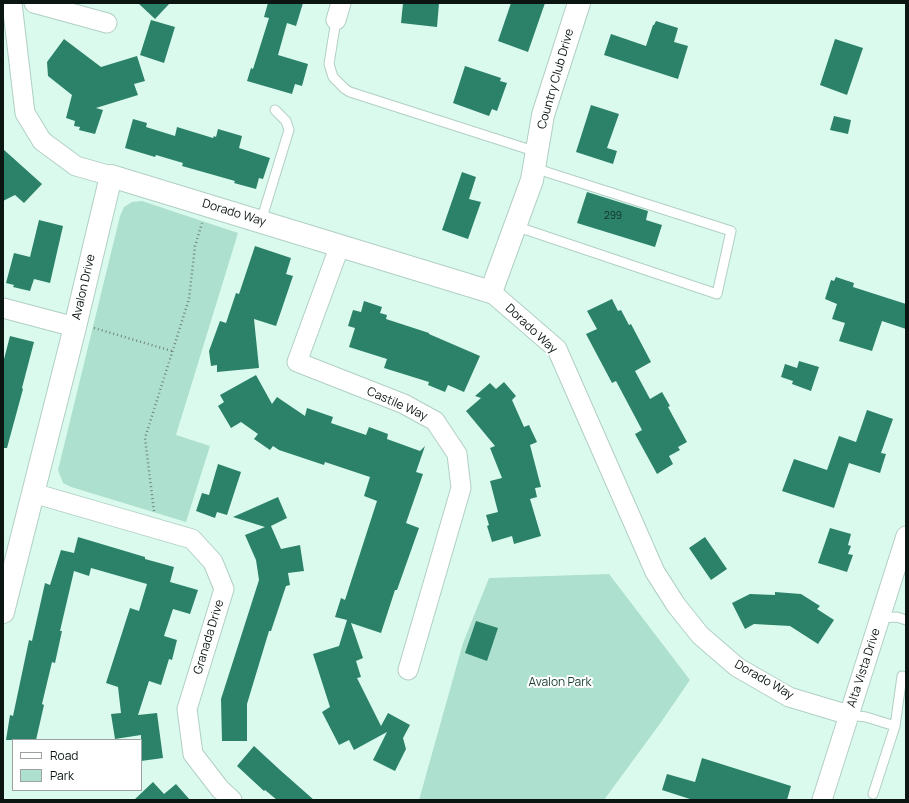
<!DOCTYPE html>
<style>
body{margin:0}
#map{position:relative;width:909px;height:803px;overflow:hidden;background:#dbfaee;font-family:Manrope,sans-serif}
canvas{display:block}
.frame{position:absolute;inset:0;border:4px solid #0b1612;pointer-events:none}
.legend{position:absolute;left:12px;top:739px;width:130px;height:52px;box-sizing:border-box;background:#fff;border:1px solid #9da2a0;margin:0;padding:5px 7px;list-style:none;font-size:12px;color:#0b1612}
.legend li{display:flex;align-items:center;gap:8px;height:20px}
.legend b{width:20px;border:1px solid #9da2a0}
</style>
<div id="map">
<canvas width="909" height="803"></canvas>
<div class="frame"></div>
<ul class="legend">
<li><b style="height:5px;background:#fff"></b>Road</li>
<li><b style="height:11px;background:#ade0ce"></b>Park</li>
</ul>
</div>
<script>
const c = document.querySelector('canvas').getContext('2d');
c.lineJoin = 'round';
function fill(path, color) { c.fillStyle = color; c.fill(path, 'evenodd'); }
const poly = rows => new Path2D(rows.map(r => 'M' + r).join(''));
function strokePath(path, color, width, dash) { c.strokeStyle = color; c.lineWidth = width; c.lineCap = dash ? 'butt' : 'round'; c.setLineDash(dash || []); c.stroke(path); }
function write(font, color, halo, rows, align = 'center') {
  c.font = font + ' Manrope,sans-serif'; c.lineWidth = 4; c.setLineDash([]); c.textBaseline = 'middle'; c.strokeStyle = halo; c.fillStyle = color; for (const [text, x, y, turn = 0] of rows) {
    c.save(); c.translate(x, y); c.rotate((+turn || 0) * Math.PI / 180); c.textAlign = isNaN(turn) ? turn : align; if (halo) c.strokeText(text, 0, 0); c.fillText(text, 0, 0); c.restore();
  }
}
fill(poly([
 [142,201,238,233,176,435,210,446,186,522,71,487,63,483,58,470,120,216,124,207,132,202],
 [609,574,690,680,659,725,604,800,419,800,463,643,489,578]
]), '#ade0ce');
fill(poly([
 [138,3,170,3,155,19],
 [268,3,303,3,296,26,287,23,278,55,308,64,302,86,295,84,292,94,247,81,251,68,253,69,269,18,264,17],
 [403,3,439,3,437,27,401,23],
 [511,3,545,3,528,52,498,41],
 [151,20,175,27,164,63,140,55],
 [656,21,678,28,674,42,688,46,678,79,604,55,611,34,646,46,653,25,654,25],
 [64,39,101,67,137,56,145,81,134,84,138,95,96,108,103,110,95,134,79,130,80,127,74,126,75,121,66,118,72,95,48,76,47,62],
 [835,39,863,48,847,95,820,85],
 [465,66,501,78,500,81,507,83,497,111,492,109,489,116,453,103],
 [591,105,619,114,607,148,617,151,613,164,576,152],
 [834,116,851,120,848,134,830,130],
 [133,119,147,123,146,127,175,136,177,127,213,138,214,136,216,137,218,129,242,136,239,148,270,158,263,179,259,178,256,189,234,183,235,181,182,166,183,163,156,155,155,157,125,148],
 [3,149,42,184,24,203,15,195,3,201],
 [462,172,476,177,469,199,481,202,468,239,442,230],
 [587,192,648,211,646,220,662,225,655,247,577,223],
 [39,220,63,226,50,283,34,279,30,291,13,287,14,285,6,283,14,253,30,257],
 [255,246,291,258,286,274,293,276,276,326,254,319,259,368,217,372,217,365,211,366,209,351,220,321,226,323,236,293,239,294],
 [836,277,854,283,853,287,906,304,906,329,882,321,872,351,839,341,845,323,832,319,837,304,825,299,831,280,834,281],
 [612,299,618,311,621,310,629,325,631,324,651,362,635,371,650,399,662,392,670,406,668,407,687,442,678,447,680,450,669,456,673,464,657,474,635,434,642,430,616,381,612,383,586,334,597,329,587,311],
 [364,301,382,307,380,313,387,315,386,319,429,333,429,334,480,356,464,392,448,385,445,392,428,385,429,382,384,368,387,359,349,347,355,328,348,326,353,310,361,312],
 [10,336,34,342,22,388,23,389,7,448,3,448,3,363],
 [799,361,819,367,811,391,792,384,793,381,781,377,785,364,797,368],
 [256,375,272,404,277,397,305,416,307,408,333,417,331,423,366,435,369,427,388,434,387,439,420,451,425,446,416,472,423,474,406,523,419,528,397,590,395,590,381,633,351,623,363,658,356,661,361,677,357,678,381,726,388,713,410,725,403,738,406,749,395,771,373,760,387,732,354,750,349,740,339,745,322,712,330,707,313,654,339,646,347,620,335,617,341,598,345,600,377,501,364,496,370,477,325,462,324,465,279,450,273,446,270,450,254,439,258,434,241,422,231,428,218,406,224,402,220,395],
 [504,382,516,396,512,400,524,427,529,425,537,442,530,445,541,487,535,488,537,497,530,499,541,536,514,544,512,536,492,542,487,526,489,525,486,515,498,512,490,481,502,478,490,448,495,446,466,411,481,398,475,396,490,383,496,389],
 [867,410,893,419,881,453,886,454,880,473,849,463,834,508,782,491,794,459,827,470,839,436,856,442],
 [218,464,241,472,227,515,217,512,215,518,196,511,202,493,209,495],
 [278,497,287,518,271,526,281,549,300,545,304,571,288,573,290,585,286,586,271,631,269,631,247,704,247,741,222,741,221,699,259,580,256,560,245,535,265,527,233,517],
 [830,528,851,534,848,545,851,546,848,554,853,555,847,572,818,563],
 [78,537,145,557,145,559,174,567,170,582,198,590,190,614,173,609,164,636,177,640,172,660,169,659,161,685,149,681,138,715,157,713,163,758,141,761,141,735,115,739,111,714,121,713,118,687,106,683,130,608,139,611,147,584,91,568,89,576,74,571,60,631,62,631,55,663,52,662,42,704,44,705,36,740,6,740,10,715,13,716,29,640,32,641,45,583,50,585,61,550,74,553],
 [705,537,727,569,711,580,689,548],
 [775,592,801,594,820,606,817,609,834,620,818,644,790,626,754,624,745,629,732,603,750,594,775,595],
 [476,621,498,628,487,661,465,653],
 [254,746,280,770,314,800,277,800,265,790,264,791,237,766],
 [702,758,791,786,787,800,693,800,662,790,667,774,695,782],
 [153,782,164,794,176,784,190,800,134,800]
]), '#2b8269');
const lane = poly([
 [336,20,329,64,333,77,345,89,350,92,537,152],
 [261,221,289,130,286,121,275,110],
 [515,226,717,294,731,231,534,168],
 [880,618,897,617,906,620],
 [849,715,866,717,895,726,873,794],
 [895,726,902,676]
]);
const street = poly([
 [12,3,25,113,42,141,76,166,111,176],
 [34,3,107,23],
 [336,20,341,3],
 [340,245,297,362,404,404,435,421,457,454,461,488,408,670],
 [491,292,557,349,655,572,676,605,700,635,737,667,789,697,849,715],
 [3,308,75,327],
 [33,493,192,539,213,562,224,589,187,709,193,754,220,789,232,800],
 [822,800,906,536]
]);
const secondary = poly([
 [3,612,75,327,111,176,491,292,532,180,543,115,579,3]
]);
strokePath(lane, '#b1cfc4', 11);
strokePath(street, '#b1cfc4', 21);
strokePath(secondary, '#b1cfc4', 24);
strokePath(poly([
 [94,328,172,351],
 [154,511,145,438,189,299,195,246,202,223]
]), '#70857d', 2.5, [1, 3]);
strokePath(lane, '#fff', 9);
strokePath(street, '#fff', 19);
strokePath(secondary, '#fff', 22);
write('10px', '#133128', null, [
 ["299",613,216]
]);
write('12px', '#0b1612', '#fff', [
 ["Country Club Drive",556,79,-74],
 ["Dorado Way",234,213,17],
 ["Avalon Drive",84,287,-77],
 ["Dorado Way",531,329,43],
 ["Castile Way",397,404,24],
 ["Granada Drive",209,637,-73],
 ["Alta Vista Drive",864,668,-72],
 ["Dorado Way",764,680,30]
]);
write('12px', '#173d31', '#fff', [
 ["Avalon Park",560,683]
]);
</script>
